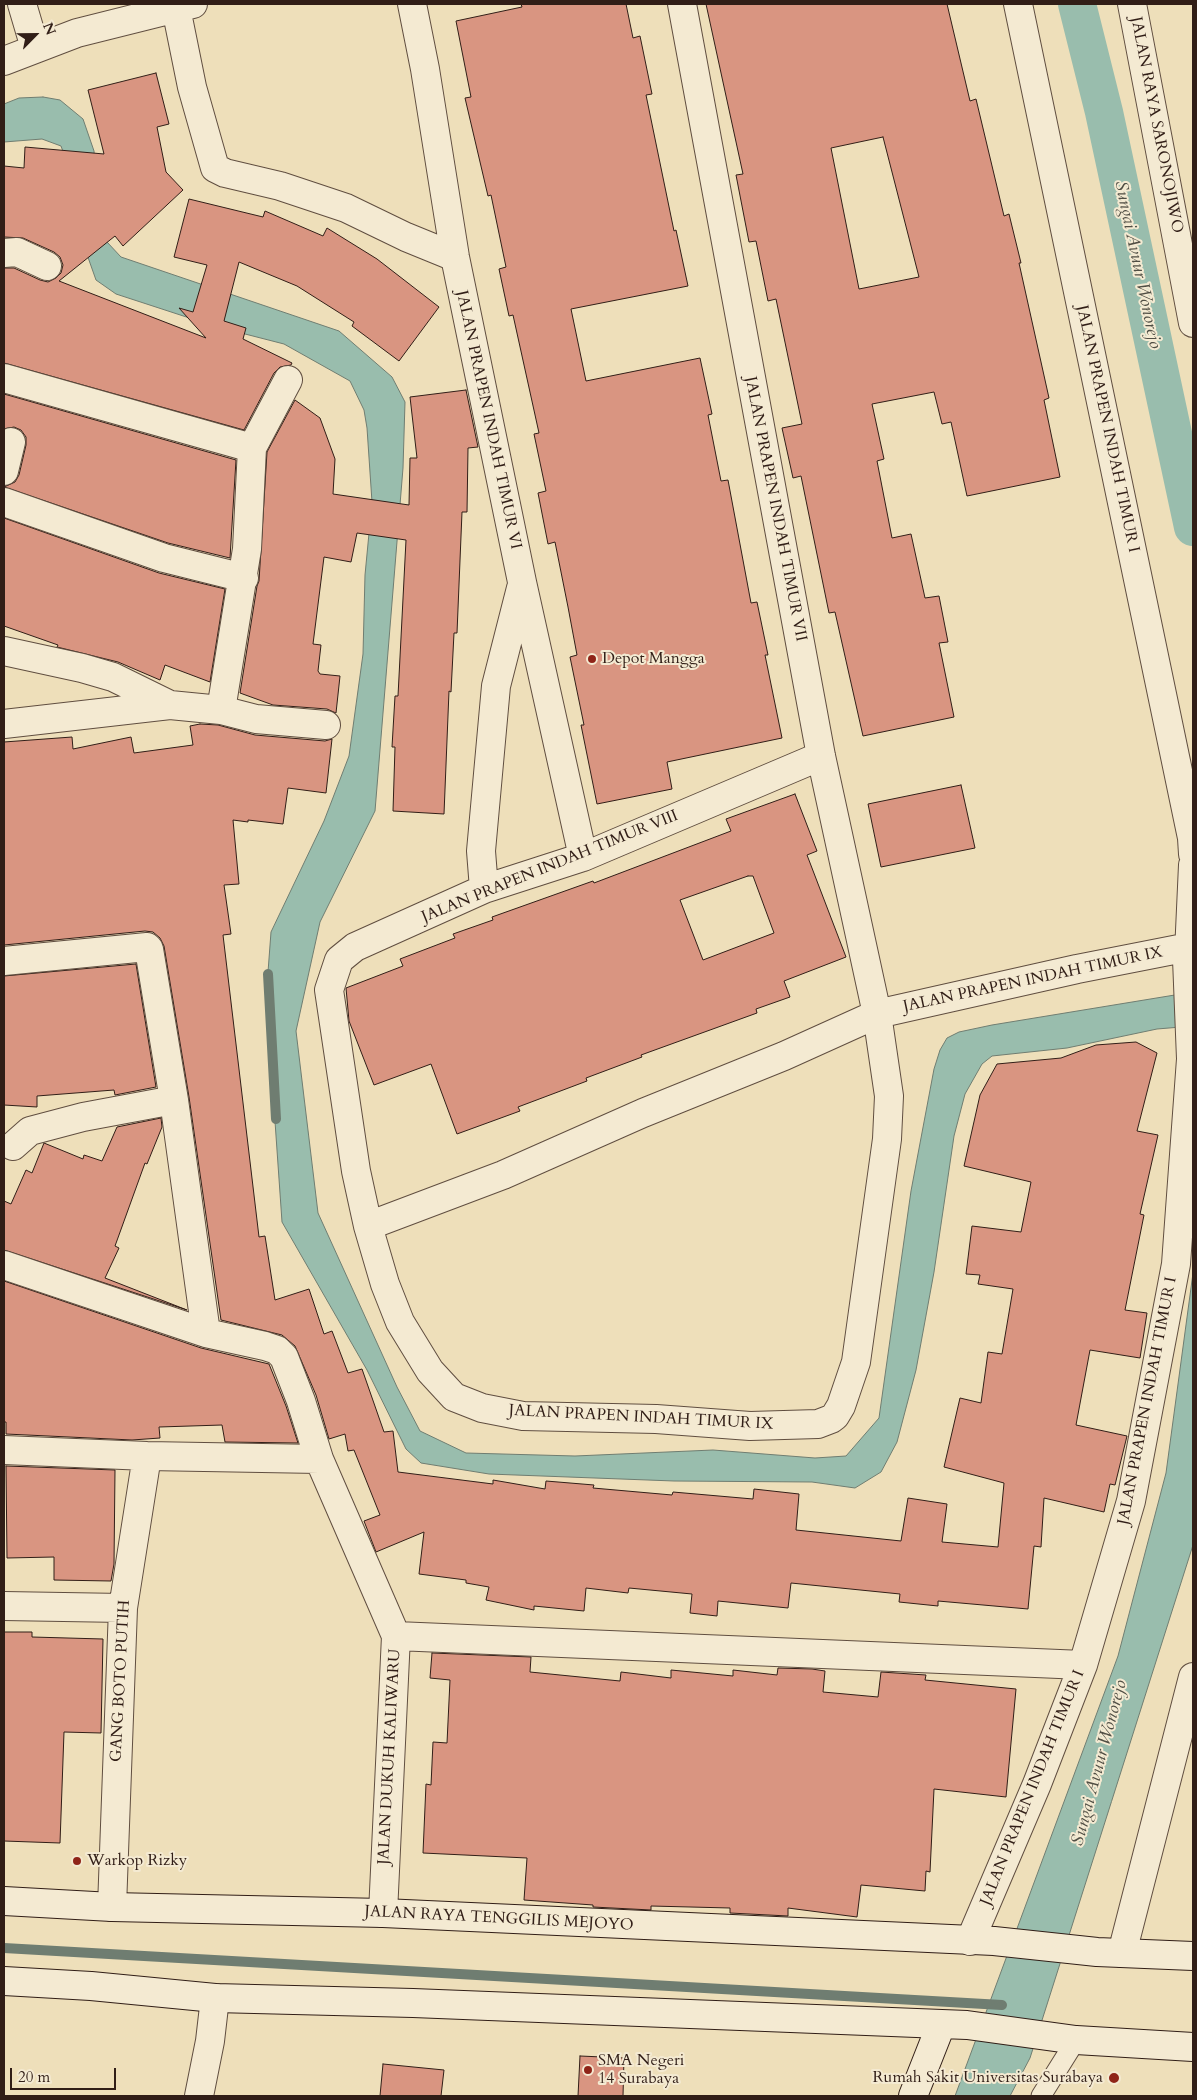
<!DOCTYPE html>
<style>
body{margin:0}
#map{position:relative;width:1197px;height:2100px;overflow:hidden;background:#eedfba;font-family:Cardo,serif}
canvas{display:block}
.frame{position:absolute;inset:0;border:5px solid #311e17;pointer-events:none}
.north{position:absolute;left:10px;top:10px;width:50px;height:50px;-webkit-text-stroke:4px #f4ead2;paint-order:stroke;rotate:67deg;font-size:14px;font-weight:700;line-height:20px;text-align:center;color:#311e17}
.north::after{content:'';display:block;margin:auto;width:18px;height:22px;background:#311e17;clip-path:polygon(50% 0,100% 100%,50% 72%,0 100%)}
.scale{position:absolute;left:10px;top:2068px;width:106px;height:22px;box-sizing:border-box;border:2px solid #311e17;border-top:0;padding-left:6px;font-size:15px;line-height:18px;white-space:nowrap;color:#311e17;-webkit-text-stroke:4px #f4ead2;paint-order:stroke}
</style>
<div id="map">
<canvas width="1197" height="2100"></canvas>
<div class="frame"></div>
<div class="north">N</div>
<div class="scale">20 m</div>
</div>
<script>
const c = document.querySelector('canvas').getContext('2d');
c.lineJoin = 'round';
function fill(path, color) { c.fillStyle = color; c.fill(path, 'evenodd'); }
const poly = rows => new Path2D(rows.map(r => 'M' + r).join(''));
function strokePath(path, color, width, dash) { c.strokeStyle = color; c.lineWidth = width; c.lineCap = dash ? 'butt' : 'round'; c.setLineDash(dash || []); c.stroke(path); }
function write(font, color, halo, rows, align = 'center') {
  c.font = font + ' Cardo,serif'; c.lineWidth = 4; c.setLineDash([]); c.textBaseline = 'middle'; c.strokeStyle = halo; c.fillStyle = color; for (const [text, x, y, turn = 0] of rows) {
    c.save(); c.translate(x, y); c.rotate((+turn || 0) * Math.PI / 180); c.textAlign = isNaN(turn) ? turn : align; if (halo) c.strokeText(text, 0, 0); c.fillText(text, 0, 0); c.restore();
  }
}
const water = poly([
 [43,97,60,100,83,119,94,151,98,217,107,242,121,257,339,331,392,377,405,402,403,468,375,811,320,922,296,1031,318,1213,397,1387,420,1431,466,1453,575,1456,713,1450,815,1458,846,1456,879,1418,911,1191,934,1069,940,1050,947,1038,959,1032,992,1025,1193,992,1193,1026,1157,1029,1067,1048,992,1056,982,1064,965,1094,954,1136,934,1272,916,1370,897,1442,881,1472,855,1488,812,1482,674,1481,489,1474,421,1463,406,1449,367,1370,282,1222,274,1107,268,972,271,932,324,821,349,756,363,654,365,575,372,502,367,428,364,410,350,381,284,344,214,326,116,294,96,280,78,229,69,168,61,146,42,139,4,142,4,104,19,98,43,97],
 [1193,1273,1193,1545,1030,2058,1010,2096,955,2096,1118,1656,1166,1473,1193,1273]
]);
fill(water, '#99bdad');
strokePath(water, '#6f7d71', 1);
strokePath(poly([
 [268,974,276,1119],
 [4,1948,1002,2005]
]), '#6f7d71', 10);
strokePath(poly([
 [1077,4,1104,112,1193,527]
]), '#99bdad', 38);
const building = poly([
 [521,4,626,4,633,38,640,36,652,94,646,95,674,231,676,230,688,286,571,309,586,381,700,358,712,414,708,415,721,481,728,480,751,603,757,602,768,655,765,655,782,738,667,762,672,789,597,804,581,725,584,725,570,657,577,655,568,607,555,542,548,544,538,493,546,491,534,434,539,433,513,315,509,316,499,269,506,267,491,195,488,196,465,98,471,97,456,21,522,7,521,4],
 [706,4,947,4,970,101,976,99,1004,216,1009,214,1021,263,1019,263,1049,398,1044,400,1060,477,967,496,951,422,942,424,934,392,872,404,884,459,877,461,892,538,911,534,925,598,939,596,948,642,939,643,954,717,863,736,835,612,829,613,801,476,793,478,782,428,802,424,776,299,768,301,756,241,749,242,736,175,743,174,706,4],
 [883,137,919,277,859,289,831,148,883,137],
 [156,73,169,124,157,127,166,172,183,190,123,246,115,236,59,281,206,338,179,308,193,312,207,265,174,257,189,199,263,217,265,211,323,236,327,228,377,259,439,307,399,361,352,326,354,322,297,286,239,262,224,321,246,328,243,339,292,363,291,365,280,367,274,373,244,430,4,363,4,268,14,268,40,280,48,282,56,278,61,273,63,265,60,257,54,252,23,238,4,237,4,166,24,168,25,147,104,154,88,90,156,73],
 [466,390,478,447,468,448,467,512,462,512,457,633,454,633,451,692,449,691,444,814,393,811,395,747,392,747,395,696,398,696,406,540,357,533,351,562,324,557,313,644,321,645,318,671,320,674,340,676,336,713,327,709,273,705,240,693,257,586,259,581,267,452,295,400,320,418,335,459,333,494,409,505,410,458,417,458,410,397,466,390],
 [4,394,236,460,230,558,168,543,4,487,15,482,19,475,26,445,26,437,21,430,14,427,4,429,4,394],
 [4,518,159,573,225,589,210,682,165,665,160,680,118,662,57,647,58,645,4,626,4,518],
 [200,724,218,725,255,735,325,741,332,739,326,793,288,788,283,824,248,820,248,822,233,820,239,884,224,885,231,934,223,935,259,1237,265,1236,275,1300,309,1289,324,1334,332,1331,348,1373,362,1369,384,1432,393,1431,398,1472,493,1484,493,1480,545,1489,546,1481,594,1485,593,1488,672,1495,673,1492,753,1499,754,1489,799,1494,796,1530,901,1541,908,1498,947,1504,942,1542,998,1547,1004,1483,944,1467,960,1398,981,1403,988,1352,1002,1354,1013,1289,978,1284,980,1275,966,1274,972,1226,1021,1232,1031,1182,964,1166,980,1095,997,1064,1061,1058,1096,1045,1136,1042,1157,1053,1137,1131,1158,1135,1140,1214,1144,1215,1125,1310,1147,1313,1140,1358,1090,1350,1076,1425,1127,1436,1115,1485,1110,1484,1104,1512,1044,1498,1041,1547,1034,1546,1028,1609,938,1601,938,1606,899,1602,900,1594,791,1583,788,1608,718,1601,717,1616,690,1613,692,1594,629,1588,628,1593,586,1588,584,1611,534,1606,534,1610,486,1600,489,1587,466,1583,466,1580,419,1574,424,1532,376,1552,364,1521,380,1515,354,1450,348,1451,345,1434,329,1439,316,1395,295,1346,282,1335,221,1320,189,1097,164,946,160,938,153,932,145,931,4,945,4,742,72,737,73,749,131,737,134,753,193,745,190,726,200,724],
 [961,785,975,848,881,867,868,804,961,785],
 [795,794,817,851,807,855,846,957,784,981,790,997,756,1009,757,1013,641,1055,642,1057,586,1078,587,1081,518,1107,520,1111,457,1134,431,1064,374,1085,349,1021,346,988,403,966,400,959,455,938,453,934,493,920,492,917,593,881,594,883,731,831,726,819,795,794],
 [748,876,753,876,774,933,703,960,680,900,748,876],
 [136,964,156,1087,115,1095,114,1090,37,1096,37,1107,4,1105,4,976,136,964],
 [161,1118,162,1127,147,1164,145,1163,115,1246,119,1248,105,1278,187,1310,4,1250,4,1201,11,1204,26,1170,32,1173,44,1143,83,1159,84,1155,102,1161,117,1127,161,1118],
 [4,1281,201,1348,269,1364,286,1406,298,1443,225,1442,222,1425,159,1427,160,1438,132,1440,6,1434,6,1422,4,1422,4,1281],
 [6,1466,115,1470,114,1564,111,1581,54,1580,54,1557,7,1558,6,1466],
 [4,1632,32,1632,32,1637,103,1639,101,1733,64,1732,60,1843,4,1841,4,1632],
 [432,1653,531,1657,530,1672,620,1681,621,1672,671,1678,671,1670,733,1676,733,1670,777,1675,778,1668,812,1669,825,1671,823,1692,878,1697,881,1672,926,1675,925,1680,1016,1689,1006,1797,934,1789,930,1872,926,1871,925,1891,861,1885,857,1917,788,1908,788,1916,730,1913,730,1908,651,1906,651,1910,593,1907,593,1905,524,1900,527,1858,423,1853,426,1784,431,1785,433,1742,447,1743,450,1680,430,1678,432,1653],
 [580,2056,624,2058,623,2096,578,2096,580,2056],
 [383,2064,444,2070,441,2096,380,2096,383,2064]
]);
fill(building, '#d99581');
strokePath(building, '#311e17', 1);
const lane = poly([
 [1041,2096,1076,2040]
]);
const street = poly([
 [22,4,35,48],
 [412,4,425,69,455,257,522,582,583,857],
 [682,4,821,756,877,1014,889,1096,887,1139,856,1362,841,1406,835,1416,831,1419,818,1424,750,1426,656,1419,523,1416,482,1408,454,1397,430,1371,400,1322,385,1284,368,1226,356,1171,329,990,339,960,355,947,484,889,583,857,821,756],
 [1018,4,1192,838,1193,854],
 [1132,4,1193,323],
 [176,8,192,87,215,168,225,173,280,186,346,208,406,237,455,257],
 [4,61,77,33,193,4],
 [4,253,17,252,47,266],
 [4,378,252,448],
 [4,471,11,442],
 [4,502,164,558,244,578],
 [4,651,82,668,113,677,170,705],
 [221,710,247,549,252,448,288,380],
 [4,724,170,705,221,710,256,719,326,725],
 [484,889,481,851,496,686,521,588],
 [4,961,147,947,149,949,174,1100,206,1333],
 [13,1146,30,1131,83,1117,174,1100],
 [368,1226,503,1175,643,1113,784,1056,877,1014,1077,969,1189,947],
 [4,1265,206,1333,265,1346,277,1350,284,1357,301,1401,319,1459,396,1636,383,1913],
 [4,1450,147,1456,319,1459],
 [4,1606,123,1608],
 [396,1636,1083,1665],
 [112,1907,123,1608,147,1456],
 [970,1941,1037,1784,1083,1665,1131,1501,1176,1264,1191,1059,1187,959,1189,953,1193,865],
 [1122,1953,1193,1677],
 [199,2096,210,2041,215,1998]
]);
const secondary = poly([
 [4,1901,112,1907,383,1913,994,1941,1097,1952,1193,1956],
 [4,1981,91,1986,215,1998,413,2003,967,2025,1076,2040,1193,2047],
 [913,2096,941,2025]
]);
strokePath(lane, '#604e40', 21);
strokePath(street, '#604e40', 30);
strokePath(secondary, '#311e17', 30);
strokePath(lane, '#f4ead2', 19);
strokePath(street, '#f4ead2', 28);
strokePath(secondary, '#f4ead2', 28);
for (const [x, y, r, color] of [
 [592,659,5,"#8f2418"],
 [77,1861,5,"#8f2418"],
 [588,2070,5,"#8f2418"],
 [1114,2078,6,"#8f2418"]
]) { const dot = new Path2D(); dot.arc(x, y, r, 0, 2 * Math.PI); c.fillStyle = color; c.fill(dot); strokePath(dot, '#f4ead2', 2); }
write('16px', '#311e17', '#f4ead2', [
 ["JALAN RAYA SARONOJIWO",1156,125,79],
 ["JALAN PRAPEN INDAH TIMUR VI",488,420,78],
 ["JALAN PRAPEN INDAH TIMUR I",1107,429,78],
 ["JALAN PRAPEN INDAH TIMUR VII",775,509,79],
 ["JALAN PRAPEN INDAH TIMUR VIII",550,867,-22],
 ["JALAN PRAPEN INDAH TIMUR IX",1033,980,-12],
 ["JALAN PRAPEN INDAH TIMUR I",1148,1401,-79],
 ["JALAN PRAPEN INDAH TIMUR IX",641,1418,3],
 ["GANG BOTO PUTIH",121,1681,-87],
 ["JALAN DUKUH KALIWARU",390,1757,-87],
 ["JALAN PRAPEN INDAH TIMUR I",1033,1788,-68],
 ["JALAN RAYA TENGGILIS MEJOYO",499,1919,3]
]);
write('16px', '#311e17', '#f4ead2', [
 ["Depot Mangga",602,659],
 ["Warkop Rizky",87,1861],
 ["SMA Negeri",598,2061],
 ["14 Surabaya",598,2079],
 ["Rumah Sakit Universitas Surabaya",1103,2078,"right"]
], 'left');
write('italic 18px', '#504e44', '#f4ead2', [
 ["Sungai Avuur Wonorejo",1137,265,78],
 ["Sungai Avuur Wonorejo",1100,1763,-75]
]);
</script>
